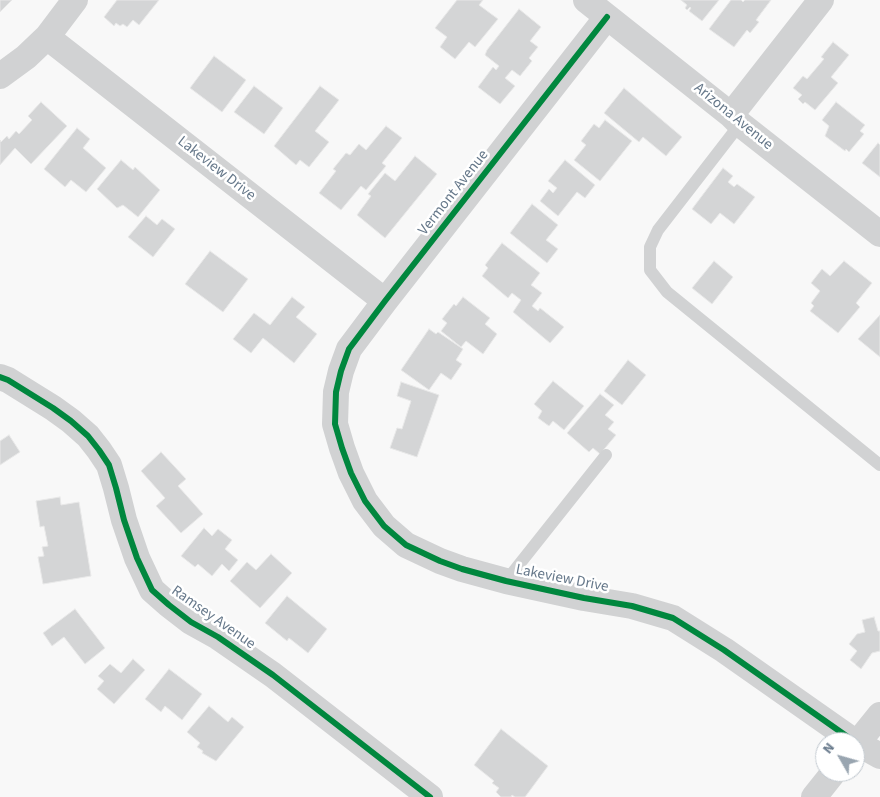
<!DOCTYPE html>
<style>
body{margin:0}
#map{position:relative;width:880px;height:797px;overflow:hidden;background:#f8f8f8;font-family:"Source Sans 3",sans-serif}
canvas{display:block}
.north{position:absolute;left:815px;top:732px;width:50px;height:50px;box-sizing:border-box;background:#fff;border:1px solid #c2c9d0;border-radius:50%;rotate:308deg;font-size:14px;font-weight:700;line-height:20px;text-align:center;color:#66788a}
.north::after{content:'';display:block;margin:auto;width:18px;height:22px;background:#99a5b0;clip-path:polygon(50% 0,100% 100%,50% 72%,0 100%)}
</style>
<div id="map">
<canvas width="880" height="797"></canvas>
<div class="north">N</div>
</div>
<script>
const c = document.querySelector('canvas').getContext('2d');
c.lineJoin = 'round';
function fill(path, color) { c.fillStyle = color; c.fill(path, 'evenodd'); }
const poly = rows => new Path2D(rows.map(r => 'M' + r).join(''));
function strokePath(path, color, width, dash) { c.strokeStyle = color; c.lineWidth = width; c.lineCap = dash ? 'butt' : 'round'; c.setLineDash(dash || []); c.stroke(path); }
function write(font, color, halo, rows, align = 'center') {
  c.font = font + ' "Source Sans 3",sans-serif'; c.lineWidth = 5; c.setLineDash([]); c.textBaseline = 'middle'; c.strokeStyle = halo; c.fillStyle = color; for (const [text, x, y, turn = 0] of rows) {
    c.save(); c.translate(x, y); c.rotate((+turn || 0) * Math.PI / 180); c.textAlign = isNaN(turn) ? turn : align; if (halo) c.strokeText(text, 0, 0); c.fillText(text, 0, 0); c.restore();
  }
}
const building = poly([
 [0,0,12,0,0,12,0,0],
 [117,0,159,0,139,25,133,20,127,27,123,24,120,26,116,23,114,26,104,17,117,0],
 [457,0,483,0,479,5,498,19,475,47,469,42,455,59,440,47,447,37,435,28,457,0],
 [681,0,719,0,702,21,689,11,691,8,690,7,687,10,685,8,687,5,681,0],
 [731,0,741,0,743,2,745,0,771,0,756,20,759,22,750,33,747,30,734,47,709,29,731,0],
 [519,9,541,27,530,41,538,47,529,58,532,61,520,76,512,70,505,78,515,86,500,104,478,87,493,67,496,70,499,66,485,55,487,50,519,9],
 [833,42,849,55,831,77,838,83,815,110,805,102,803,104,798,99,802,95,793,88,803,76,807,79,824,59,821,57,833,42],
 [214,56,246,80,222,112,190,88,214,56],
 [254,86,283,108,264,134,234,112,254,86],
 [320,86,339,100,315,131,329,142,309,167,300,160,296,165,274,146,320,86],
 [624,88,682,137,666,156,643,137,639,142,604,113,624,88],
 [41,102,67,126,31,164,15,148,0,165,0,140,1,142,7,136,9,139,16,131,19,134,32,120,28,116,41,102],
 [836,102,865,125,860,131,864,134,849,152,846,149,845,151,825,136,829,126,822,120,836,102],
 [605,120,632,141,600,181,574,160,586,145,581,141,594,124,599,128,605,120],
 [386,126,402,138,382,163,386,166,366,190,361,186,341,210,319,193,336,171,333,169,346,153,350,155,359,144,366,150,386,126],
 [77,128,90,139,83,148,106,168,86,192,71,180,65,187,44,169,77,128],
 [878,143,880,145,880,177,862,163,878,143],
 [415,156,437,174,385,238,357,215,371,196,368,194,385,173,395,181,415,156],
 [121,160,133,170,135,167,160,190,138,217,123,205,117,208,97,189,121,160],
 [565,160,595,185,585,198,577,192,558,216,540,201,549,189,553,193,557,188,548,181,565,160],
 [723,168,733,176,728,182,734,187,737,184,755,197,734,224,720,213,711,224,692,209,723,168],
 [532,204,558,225,546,240,558,249,547,263,510,233,532,204],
 [146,216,157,225,162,219,175,229,153,257,128,237,146,216],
 [502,243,540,273,531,285,542,293,532,306,538,311,540,308,564,327,550,343,513,312,521,300,512,293,508,298,482,276,488,268,485,265,502,243],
 [210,251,248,279,223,312,185,284,210,251],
 [714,261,733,277,712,304,692,288,714,261],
 [844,261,872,283,856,303,860,307,838,333,810,311,814,306,811,303,820,291,811,283,822,269,830,276,844,261],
 [292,297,305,307,296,317,317,334,294,363,263,338,251,353,233,339,254,313,270,325,292,297],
 [463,297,490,318,485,324,497,334,483,354,466,341,461,347,441,331,447,323,442,319,454,304,456,306,463,297],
 [880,315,880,357,858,339,880,315],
 [429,329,436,334,438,332,463,349,456,360,462,364,451,380,441,373,429,390,401,370,429,329],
 [628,360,646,375,622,405,604,391,628,360],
 [553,381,584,406,564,430,553,421,549,426,538,418,542,411,534,404,553,381],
 [401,382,439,395,417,457,390,448,397,428,402,429,411,401,397,396,401,382],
 [600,394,614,405,605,415,614,422,608,429,616,435,600,454,593,448,589,452,567,433,600,394],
 [9,435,20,452,0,465,0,441,9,435],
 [161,452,186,479,178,486,203,514,181,533,156,506,165,498,141,471,161,452],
 [60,497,61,505,79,502,91,576,43,584,38,557,44,556,42,547,48,546,44,526,40,527,36,501,60,497],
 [204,528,212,536,218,529,232,540,225,549,238,560,229,571,222,564,212,576,198,564,195,567,181,556,204,528],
 [271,554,292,573,260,608,230,581,247,562,256,570,271,554],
 [287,596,327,629,308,653,289,638,287,641,265,623,287,596],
 [75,609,105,648,85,664,64,637,52,646,43,633,75,609],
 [874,617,878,631,880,631,880,651,872,653,861,669,850,660,857,651,849,644,857,634,865,632,862,620,874,617],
 [133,659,145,670,114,704,97,689,104,681,98,676,110,664,121,673,133,659],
 [169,669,202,694,182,720,165,706,161,712,145,699,169,669],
 [209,706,228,722,232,717,244,727,216,761,202,753,203,751,197,747,200,743,187,732,209,706],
 [501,729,548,766,525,797,515,797,512,795,511,797,501,797,496,792,499,788,492,783,494,781,474,765,501,729]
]);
fill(building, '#d4d5d6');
strokePath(building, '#e8e8e8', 1);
strokePath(poly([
 [740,124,658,230,650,247,650,270,667,292,880,465],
 [506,581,606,455]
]), '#d1d2d3', 12);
strokePath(poly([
 [586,0,731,115,740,124,880,234],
 [607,17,385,301,349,349,341,371,336,392,335,424,342,448,351,473,365,501,384,526,406,545,440,561,462,569,506,581,584,598,632,606,673,618,724,650,855,742],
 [47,37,385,301],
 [0,76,26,57,47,37,75,0],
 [731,115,821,0],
 [0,377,8,380,53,408,71,421,88,436,99,450,109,465,116,488,124,520,137,558,152,590,169,605,191,622,218,637,273,675,430,797],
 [855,742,880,756],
 [855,746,880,715],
 [814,797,834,772]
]), '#d1d2d3', 26);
strokePath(poly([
 [607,17,385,301,349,349,341,371,336,392,335,424,342,448,351,473,365,501,384,526,406,545,440,561,462,569,506,581,584,598,632,606,673,618,724,650,855,742],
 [0,377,8,380,53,408,71,421,88,436,99,450,109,465,116,488,124,520,137,558,152,590,169,605,191,622,218,637,273,675,430,797]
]), '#00873e', 6);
write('15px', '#66788a', '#fff', [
 ["Arizona Avenue",733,117,39],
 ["Lakeview Drive",216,169,38],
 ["Vermont Avenue",454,193,-52],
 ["Lakeview Drive",562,579,11],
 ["Ramsey Avenue",213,618,35]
]);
</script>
